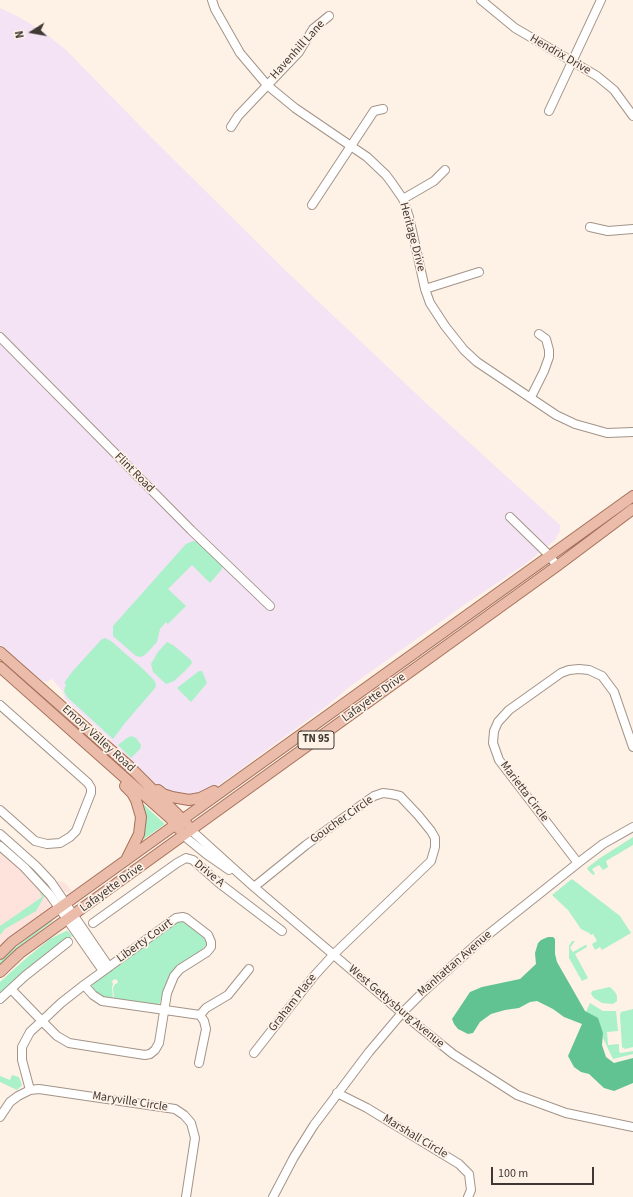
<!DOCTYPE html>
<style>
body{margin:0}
#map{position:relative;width:633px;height:1197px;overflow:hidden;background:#fef1e6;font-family:"Source Sans 3",sans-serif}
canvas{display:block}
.north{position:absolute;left:12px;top:12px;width:40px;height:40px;-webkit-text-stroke:3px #fef1e6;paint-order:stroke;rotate:259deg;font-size:11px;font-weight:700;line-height:16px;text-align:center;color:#3f3833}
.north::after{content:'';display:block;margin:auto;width:14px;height:18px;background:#3f3833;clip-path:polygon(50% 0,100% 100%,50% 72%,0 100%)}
.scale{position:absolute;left:491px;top:1167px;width:103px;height:18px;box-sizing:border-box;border:2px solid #3f3833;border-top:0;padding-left:5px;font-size:12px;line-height:14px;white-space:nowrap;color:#3f3833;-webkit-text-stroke:3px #fef1e6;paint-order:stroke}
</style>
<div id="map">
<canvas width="633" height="1197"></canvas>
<div class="north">N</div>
<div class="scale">100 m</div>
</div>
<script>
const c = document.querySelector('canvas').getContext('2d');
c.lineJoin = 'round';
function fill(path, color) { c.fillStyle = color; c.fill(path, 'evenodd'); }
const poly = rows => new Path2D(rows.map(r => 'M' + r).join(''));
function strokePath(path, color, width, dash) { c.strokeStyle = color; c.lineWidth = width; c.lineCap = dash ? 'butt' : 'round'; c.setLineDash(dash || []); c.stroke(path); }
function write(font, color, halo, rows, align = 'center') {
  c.font = font + ' "Source Sans 3",sans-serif'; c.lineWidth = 3.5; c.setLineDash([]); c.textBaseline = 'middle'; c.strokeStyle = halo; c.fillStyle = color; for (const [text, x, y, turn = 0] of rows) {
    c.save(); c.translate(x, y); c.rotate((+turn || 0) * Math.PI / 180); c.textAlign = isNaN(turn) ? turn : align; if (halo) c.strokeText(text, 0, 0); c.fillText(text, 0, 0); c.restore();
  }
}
fill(poly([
 [0,830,52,877,57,881,64,882,72,891,67,893,63,892,50,901,50,909,0,946]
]), '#fde3dc');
fill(poly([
 [0,8,19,17,45,33,66,50,151,137,286,271,428,405,560,525,560,531,555,540,524,565,464,605,348,688,328,705,216,787,203,794,181,796,162,789,149,779,104,734,65,699,62,690,52,679,46,682,41,680,0,644]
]), '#f4e3f5');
fill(poly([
 [193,541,199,542,222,565,222,569,210,583,192,565,168,589,186,606,168,624,166,622,160,629,157,642,146,654,141,657,136,656,113,636,113,626,186,544],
 [105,638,111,641,143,669,154,680,156,685,155,688,125,723,113,739,67,697,64,691,66,684,64,683,72,672,101,640],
 [167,642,173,645,191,660,192,663,186,670,174,681,166,684,153,672,151,664,158,652],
 [199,671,202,671,207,683,191,702,177,688],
 [131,736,136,738,141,745,140,749,131,758,118,745,127,738],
 [143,804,165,824,141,841],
 [633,837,633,845,606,861,608,867,603,870,599,865,592,869,595,874,593,875,588,870,587,868,600,858],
 [572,879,620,916,631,933,602,950,600,947,595,950,592,944,597,941,593,934,591,935,589,933,581,929,568,910,552,895],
 [41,891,44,897,36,911,5,929,0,935,0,926,42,897,40,893],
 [51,919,53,921,20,946,0,967,0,960],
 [179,921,186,922,204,937,207,944,201,951,185,961,173,971,166,983,160,1003,157,1005,150,1004,114,999,113,988,115,984,118,983,117,980,115,979,112,981,113,984,112,987,113,999,98,995,92,988,93,983],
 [66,931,68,931,72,936,0,995,0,982,23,961,50,939],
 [572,941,575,941,570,948,573,952,589,943,586,945,587,947,575,954,588,978,582,981,569,958,569,946],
 [610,987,615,992,617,996,617,1001,613,1004,602,1003,594,998,591,994,592,991],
 [590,1003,603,1011,616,1011,618,1031,607,1032,608,1045,619,1044,619,1052,621,1053,633,1051,633,1054,613,1059,603,1038,603,1033,586,1012],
 [633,1009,633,1047,625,1049,622,1047,620,1015,621,1012],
 [12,1075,19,1077,22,1085,17,1090,0,1082,0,1076,10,1080]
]), '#aaf0c9');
fill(poly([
 [548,937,553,937,555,939,555,954,557,962,585,1011,598,1018,603,1033,602,1045,606,1057,614,1063,633,1058,633,1083,614,1091,604,1088,589,1074,581,1072,574,1067,568,1056,582,1024,564,1017,553,1009,537,1001,530,1002,519,1008,505,1010,491,1014,480,1022,473,1033,468,1034,458,1029,454,1024,452,1019,470,992,482,987,520,979,536,964,535,953,538,943,541,940]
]), '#61c391');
const minor = poly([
 [212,0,215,9,240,53,267,85,295,108,367,157,386,175,392,183,403,199,409,217,425,289,430,303,445,326,464,350,477,362,556,415,575,424,607,433,633,432],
 [481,0,515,28,597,76,614,90,633,116],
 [549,111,601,0],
 [231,127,238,116,299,52,313,29,329,16],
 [403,199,434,181,445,170],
 [312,205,374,111,383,109],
 [590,227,608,231,633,229],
 [425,289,479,272],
 [0,337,191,530,270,606],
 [531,397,544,371,549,357,549,350,546,339,539,334],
 [510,517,549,555,557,566],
 [0,705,88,783,91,788,91,793,76,831,70,837,60,843,47,844,35,841,0,810],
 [192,831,254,887,402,1013,453,1054,517,1095,566,1113,633,1127],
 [0,834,36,866,51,882,109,967],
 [184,836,206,854,229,870],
 [0,846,24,867,50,895,103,971],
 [578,863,499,760,493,743,494,731,498,722,509,710,561,673,569,670,579,669,589,670,602,676,614,692,633,747],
 [93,923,177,863,186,858,193,860,219,883,282,931],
 [84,985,93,995,102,1001,200,1015,204,1021,206,1029,199,1063],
 [11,989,42,1021,57,1036,69,1043,132,1053,145,1055,150,1054,155,1050,159,1043,167,993,174,976,180,969,207,952,211,947,211,942,208,935,186,918,183,917,176,918,84,985,61,1003,42,1021,30,1032,22,1047,22,1060,30,1090],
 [0,999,25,976,68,942],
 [200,1015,206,1008,228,995,249,969],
 [254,1053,314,976,334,954,431,861,435,847,435,838,431,831,418,815,400,796,391,794,383,793,374,796,357,808,306,845,254,887],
 [337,1093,367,1108,459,1164,469,1174,471,1190,468,1197],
 [0,1117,10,1102,18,1096,30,1090,39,1089,175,1109,184,1115,191,1123,195,1138,186,1197],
 [273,1197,294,1157,314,1125,369,1052,402,1013,422,993,480,941,578,863,603,844,633,827]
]);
const major = poly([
 [0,652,129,766,187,824],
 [0,667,170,818,179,829],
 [125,786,132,793,136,800,141,817,139,834,127,858],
 [158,790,163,794,172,797,189,800,200,798,214,791],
 [0,954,12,942,633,496],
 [0,972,20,953,557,566,633,509]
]);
strokePath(minor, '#a39488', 10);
strokePath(major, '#a5715b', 12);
strokePath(minor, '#fff', 8);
strokePath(major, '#eabca9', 10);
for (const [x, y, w] of [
 [316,740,36]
]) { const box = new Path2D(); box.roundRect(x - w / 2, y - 9, w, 18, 3); c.fillStyle = '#fef1e6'; c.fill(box); strokePath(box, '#3f3833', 1); }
write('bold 11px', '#3f3833', null, [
 ["TN 95",316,740]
]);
write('12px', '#3f3833', '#fef1e6', [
 ["Havenhill Lane",298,50,-48],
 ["Hendrix Drive",560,55,30],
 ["Heritage Drive",412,237,75],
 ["Flint Road",134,473,45],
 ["Lafayette Drive",374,698,-36],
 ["Emory Valley Road",98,739,42],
 ["Marietta Circle",524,792,53],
 ["Goucher Circle",342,820,-35],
 ["Drive A",209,874,39],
 ["Lafayette Drive",112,888,-36],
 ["Liberty Court",145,941,-36],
 ["Manhattan Avenue",455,964,-41],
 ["Graham Place",293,1003,-52],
 ["West Gettysburg Avenue",396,1007,40],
 ["Maryville Circle",130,1102,9],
 ["Marshall Circle",415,1137,31]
]);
</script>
